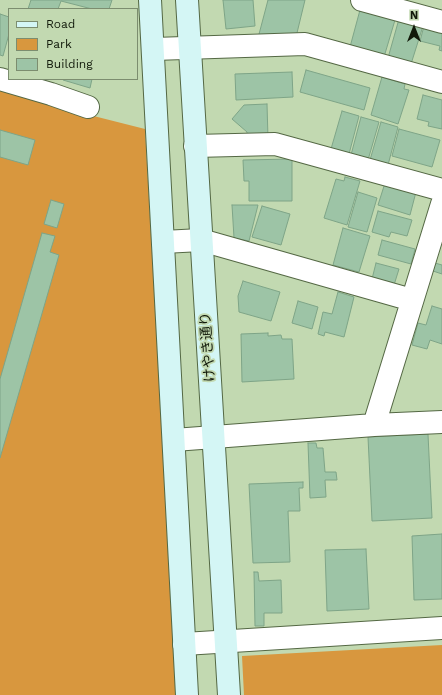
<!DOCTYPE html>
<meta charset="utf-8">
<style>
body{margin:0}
#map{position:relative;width:442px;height:695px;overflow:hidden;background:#c2d9b1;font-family:"Work Sans",sans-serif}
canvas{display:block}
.legend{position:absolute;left:8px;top:8px;width:130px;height:72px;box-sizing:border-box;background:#c2d9b1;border:1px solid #7c8d6f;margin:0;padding:5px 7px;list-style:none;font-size:12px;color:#121a0b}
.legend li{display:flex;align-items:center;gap:8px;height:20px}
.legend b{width:20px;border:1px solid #7c8d6f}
.north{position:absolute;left:394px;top:8px;width:40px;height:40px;-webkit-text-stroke:3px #c2d9b1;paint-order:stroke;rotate:0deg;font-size:11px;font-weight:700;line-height:16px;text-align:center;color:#121a0b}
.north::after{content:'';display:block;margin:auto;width:14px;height:18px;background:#121a0b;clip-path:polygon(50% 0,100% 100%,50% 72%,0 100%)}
</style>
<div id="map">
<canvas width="442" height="695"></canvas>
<ul class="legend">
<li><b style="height:5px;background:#d4f6f5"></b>Road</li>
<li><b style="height:11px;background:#d8973e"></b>Park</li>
<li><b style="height:11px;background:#9dc4a6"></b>Building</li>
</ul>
<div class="north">N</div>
</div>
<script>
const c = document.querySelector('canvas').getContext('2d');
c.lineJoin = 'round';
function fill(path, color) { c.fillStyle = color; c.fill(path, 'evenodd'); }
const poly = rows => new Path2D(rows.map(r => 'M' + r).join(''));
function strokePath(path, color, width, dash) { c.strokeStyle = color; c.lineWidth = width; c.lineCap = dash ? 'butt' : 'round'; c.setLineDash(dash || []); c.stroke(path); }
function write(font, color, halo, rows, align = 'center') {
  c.font = font + ' "Work Sans","Noto Sans JP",sans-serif'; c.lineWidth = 3.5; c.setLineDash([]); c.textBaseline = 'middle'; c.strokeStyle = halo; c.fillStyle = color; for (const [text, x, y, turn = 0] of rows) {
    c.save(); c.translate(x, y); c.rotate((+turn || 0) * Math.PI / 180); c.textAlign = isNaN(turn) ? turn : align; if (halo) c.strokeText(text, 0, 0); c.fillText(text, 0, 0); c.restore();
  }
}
fill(poly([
 [0,90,62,108,145,129,177,695,0,695],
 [442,645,442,695,244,695,242,656]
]), '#d8973e');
const building = poly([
 [31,0,112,0,109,9,92,9,61,1,58,9,28,9,31,0],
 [223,0,253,0,255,26,226,29,223,0],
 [268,0,305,0,296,37,258,38,268,0],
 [360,10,395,20,384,57,350,47,360,10],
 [0,14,9,17,9,34,3,56,0,55,0,14],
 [399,19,423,26,411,64,388,58,399,19],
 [424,26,442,31,442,51,439,50,440,46,420,41,424,26],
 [306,70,370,88,364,110,300,92,306,70],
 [292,72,293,97,236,100,235,74,292,72],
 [382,77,405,84,404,89,409,90,398,124,371,115,382,77],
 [63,79,92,79,90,88,63,80,63,79],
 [423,95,442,100,442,129,428,126,429,122,417,119,423,95],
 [267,104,268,138,247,140,247,132,232,119,244,105,267,104],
 [342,111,359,116,349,154,331,149,342,111],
 [361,117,379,122,368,160,351,155,361,117],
 [381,122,398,127,388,165,370,160,381,122],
 [399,129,440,140,432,167,392,156,399,129],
 [0,130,35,140,28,165,0,157,0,130],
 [292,159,292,201,249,201,249,181,244,181,243,160,292,159],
 [345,177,360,181,347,225,324,218,336,179,344,181,345,177],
 [385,183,416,192,410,215,378,205,385,183],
 [358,192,377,198,367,232,348,227,358,192],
 [51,200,64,204,57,228,44,224,51,200],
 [232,205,258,205,249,241,234,238,232,205],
 [262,206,290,214,281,245,252,237,262,206],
 [378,211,412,220,407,236,391,232,389,237,372,232,378,211],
 [343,228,370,236,359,272,333,265,343,228],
 [42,233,55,236,50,252,59,255,0,458,0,379,42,233],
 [382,240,415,249,411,264,378,255,382,240],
 [376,263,399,269,394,285,372,279,376,263],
 [435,263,442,265,442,274,433,271,435,263],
 [243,281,280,292,271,321,239,312,238,296,243,281],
 [338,292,354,297,344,337,325,332,324,336,318,334,323,312,332,314,338,292],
 [298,301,318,307,312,329,292,323,298,301],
 [432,306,442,309,442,344,430,340,427,349,412,345,418,323,426,325,432,306],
 [268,333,268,336,281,335,282,339,292,339,294,379,242,382,241,334,268,333],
 [428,434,432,518,372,521,368,437,428,434],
 [308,443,316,443,317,448,323,448,325,472,336,472,337,480,325,480,326,497,310,498,308,443],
 [303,482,303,488,299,488,300,511,288,511,290,562,253,563,249,484,303,482],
 [442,534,442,599,414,600,412,536,442,534],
 [366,549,369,609,327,611,325,550,366,549],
 [254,572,258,572,259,581,281,580,282,613,264,613,264,626,255,626,254,572]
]);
fill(building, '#9dc4a6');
strokePath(building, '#7ea487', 1);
const street = poly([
 [362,0,442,22],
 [154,49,305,44,442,82],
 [0,79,51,94,88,107],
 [195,146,275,144,442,190],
 [163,242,201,240,412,300],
 [374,425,442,204],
 [174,440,374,425,442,422],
 [184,644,442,628]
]);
const secondary = poly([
 [150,0,187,695],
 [187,0,229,695]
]);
strokePath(street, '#546844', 24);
strokePath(secondary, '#546844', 24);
strokePath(street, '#fff', 22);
strokePath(secondary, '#d4f6f5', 22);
write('14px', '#121a0b', '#c2d9b1', [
 ["けやき通り",208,347,-94]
]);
</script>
